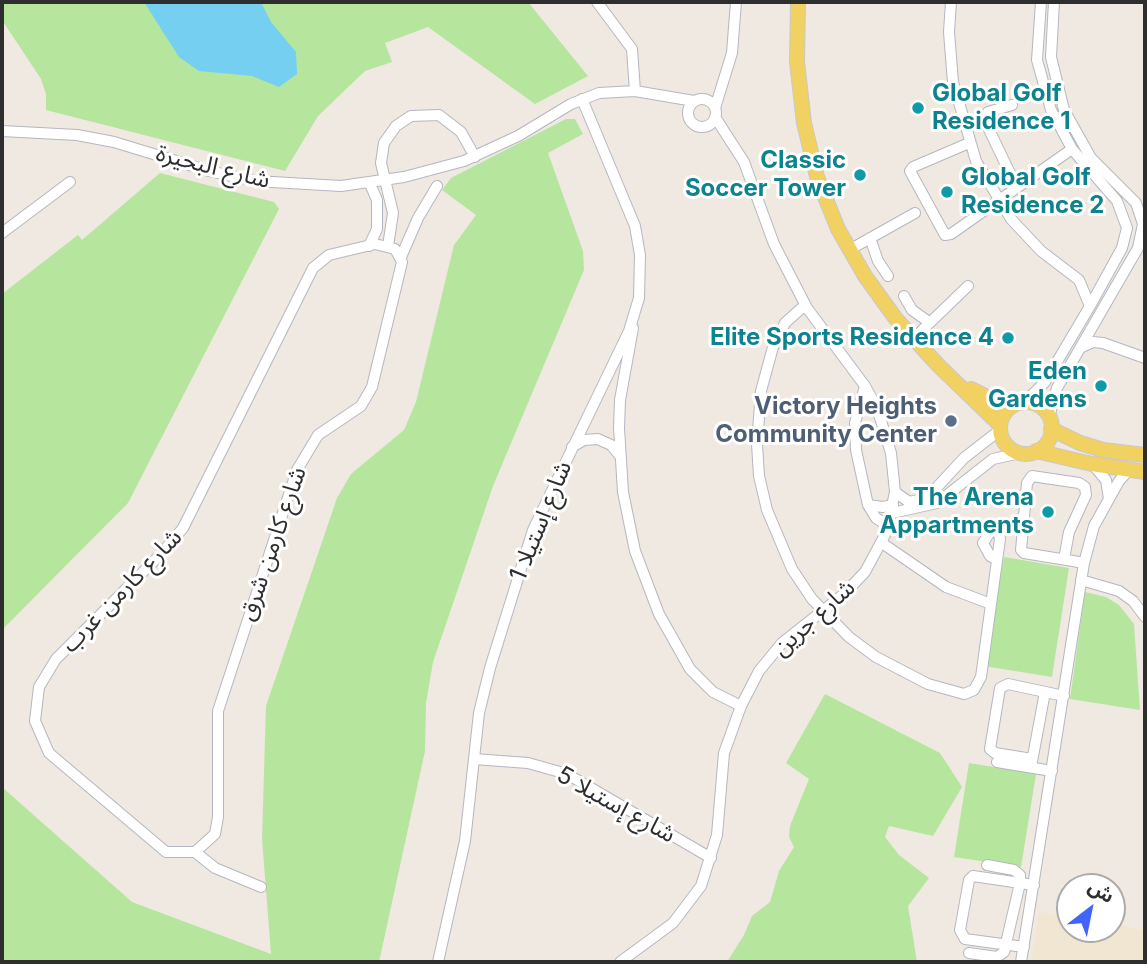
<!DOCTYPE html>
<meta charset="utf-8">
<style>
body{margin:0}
#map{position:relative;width:1147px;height:964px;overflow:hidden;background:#efe9e1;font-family:Inter,"Noto Sans Arabic",sans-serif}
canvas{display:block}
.frame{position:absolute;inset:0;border:4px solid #2e2e2e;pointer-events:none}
.north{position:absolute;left:1056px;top:873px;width:70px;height:70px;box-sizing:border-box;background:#fff;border:2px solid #ababab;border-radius:50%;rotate:32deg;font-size:19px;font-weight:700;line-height:28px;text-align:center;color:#2e2e2e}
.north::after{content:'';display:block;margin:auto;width:24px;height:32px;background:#4264fb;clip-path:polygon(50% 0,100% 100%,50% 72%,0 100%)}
</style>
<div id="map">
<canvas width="1147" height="964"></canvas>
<div class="frame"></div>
<div class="north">ش</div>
</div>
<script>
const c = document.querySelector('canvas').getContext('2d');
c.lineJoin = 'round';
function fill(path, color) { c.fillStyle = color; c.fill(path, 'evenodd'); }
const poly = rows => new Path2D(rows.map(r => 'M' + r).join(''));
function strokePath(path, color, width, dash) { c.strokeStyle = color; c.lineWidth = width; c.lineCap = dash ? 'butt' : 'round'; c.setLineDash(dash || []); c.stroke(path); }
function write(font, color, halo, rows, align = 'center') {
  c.font = font + ' Inter,"Noto Sans Arabic",sans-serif'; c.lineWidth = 6; c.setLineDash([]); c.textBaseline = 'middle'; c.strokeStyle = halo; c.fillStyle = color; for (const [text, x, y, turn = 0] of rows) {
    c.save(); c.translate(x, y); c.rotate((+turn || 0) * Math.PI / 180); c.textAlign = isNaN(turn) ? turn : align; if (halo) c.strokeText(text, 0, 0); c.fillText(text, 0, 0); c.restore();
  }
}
fill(poly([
 [1039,912,1070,917,1070,929,1112,929,1112,924,1145,930,1145,962,1031,962]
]), '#f0e6d1');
fill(poly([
 [2,2,528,2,588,76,535,104,428,27,385,43,392,62,365,71,318,116,285,171,46,110,46,94,41,79,2,20],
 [566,119,575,119,583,134,548,153,583,251,584,270,493,486,433,662,426,703,425,751,379,962,2,962,2,787,132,902,271,954,262,839,266,706,337,498,351,474,404,430,416,402,454,245,476,215,442,190,451,178],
 [160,173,274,202,279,209,128,503,2,630,2,294,78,235,82,240],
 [1004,557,1069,568,1052,677,984,666],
 [1085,592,1106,597,1119,605,1134,624,1140,710,1070,699],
 [825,694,940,753,962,787,933,836,889,826,885,837,899,855,929,878,908,906,917,962,727,962,744,935,752,916,770,902,779,871,794,847,789,837,790,826,809,779,786,763],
 [969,763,1036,774,1021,867,954,857]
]), '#b6e59e');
fill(poly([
 [144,2,261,2,271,22,296,52,297,74,279,87,252,76,199,71,179,57]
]), '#75cff0');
const minor = poly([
 [597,2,632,49,635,91],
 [951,2,949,32,953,82,976,161,1011,219,1041,251,1079,280,1090,306],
 '688 113a14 14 0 1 1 28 0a14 14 0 1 1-28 0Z',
 [1012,105,988,112,984,119,1017,188],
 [715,108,732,53,736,2],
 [2,131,77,135,114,142,209,171,255,181,341,186,404,177,464,161,518,136,571,104,599,93,635,91,694,101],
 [969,143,913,167,910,171,945,235,951,234,1072,149],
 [2,233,70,182],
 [870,238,878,261,888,276],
 [375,244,395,249,402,262,372,387,361,406,318,435,297,470,218,711,218,817,215,834,195,852,166,852,49,753,35,721,39,687,56,659,163,552,183,528,313,268,329,255,375,244],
 [369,246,377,229,377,200,370,184],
 [388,246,393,213,381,163,384,143,396,126,411,116,439,115,461,132,475,157],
 [849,250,915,213],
 [401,257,418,218,437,186],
 [904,296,912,310,929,322],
 [805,305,785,323,773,347,761,391,757,444,759,476,767,510,792,569,812,599,849,637,876,657,928,684,964,694,974,690,981,677,1000,539,999,534,992,529,983,543,990,556,997,560],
 [633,328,620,400,619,428,623,492,635,551,659,614,690,669,713,692,741,706],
 [913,339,968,286],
 [1080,348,1093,342,1103,343,1145,358],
 [865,386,855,423,856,450,868,505,876,518,888,526],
 [1025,402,1045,382,1090,306,1122,248,1127,228,1117,201,1072,149,1051,110,1037,60,1041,2],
 [1049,417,1057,388,1138,248,1143,224,1136,203,1091,158,1064,110,1051,57,1054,2],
 [572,447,584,440,598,439,611,445,620,456],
 [1092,464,1106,480,1109,499],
 [895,492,909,502,927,498,964,458,1000,430],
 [868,505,883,507,893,505],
 [892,513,937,503,993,459,1020,453],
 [882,543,946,587,991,604],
 [1064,559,1069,532,1086,495,1085,487,1079,483,1032,476,1027,483,1021,550,1024,553,1073,561,1084,563],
 [1081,580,1119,591,1133,601,1145,617],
 [474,759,528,763,567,774,711,858],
 [1032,759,995,753,990,749,1000,688,1008,684,1064,696],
 [997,762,1052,771],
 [1031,767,1045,692],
 [195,852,215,868,261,887],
 [1024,947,965,939,960,930,969,880,973,876,1034,885],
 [969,953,997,957,1004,952,1020,883,1020,875,1014,870,987,865],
 [438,962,465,841,479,713,490,668,533,530,629,331,639,298,640,255,635,226,582,99],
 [620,962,673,923,701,886,717,835,724,753,741,706,759,671,782,643,844,594,865,572,886,533,895,492,891,453,877,408,865,386,807,308,774,244,744,162,715,117],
 [1021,962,1084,563,1094,526,1119,481,1129,470]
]);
const major = poly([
 [798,2,797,62,804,123,817,177,838,229,865,276,896,319,938,365,1000,425],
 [971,389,987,397,1018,403],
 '1000 428a26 26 0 1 1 52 0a26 26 0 1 1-52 0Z',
 [1051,429,1080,443,1103,450,1145,455],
 [1036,451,1092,464,1145,472]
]);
strokePath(minor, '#b4b7c1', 12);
strokePath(major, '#c9c9c9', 16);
strokePath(minor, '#fff', 10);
strokePath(major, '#f2d163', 14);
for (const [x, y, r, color] of [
 [918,108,7,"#0f9aa8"],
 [860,175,7,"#0f9aa8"],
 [947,192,7,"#0f9aa8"],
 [1008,338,7,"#0f9aa8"],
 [1101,386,7,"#0f9aa8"],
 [951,421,7,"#5c6f8a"],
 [1048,512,7,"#0f9aa8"]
]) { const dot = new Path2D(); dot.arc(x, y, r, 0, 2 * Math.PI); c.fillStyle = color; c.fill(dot); strokePath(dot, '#fff', 2.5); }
write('bold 24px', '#0d838f', '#fff', [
 ["Global Golf",932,94,"left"],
 ["Residence 1",932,122,"left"],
 ["Classic",846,161],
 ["Soccer Tower",846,189],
 ["Global Golf",961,178,"left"],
 ["Residence 2",961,206,"left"],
 ["Elite Sports Residence 4",994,338],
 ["Eden",1087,372],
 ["Gardens",1087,400],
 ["The Arena",1034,498],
 ["Appartments",1034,526]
], 'right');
write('24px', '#2e2e2e', '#fff', [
 ["شارع البحيرة",213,167,14],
 ["شارع إستيلا 1",541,521,-68],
 ["شارع كارمن شرق",273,544,-71],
 ["شارع كارمن غرب",122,591,-46],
 ["شارع جرين",814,618,-42],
 ["شارع إستيلا 5",616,805,29]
]);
write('bold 24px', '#4e5e75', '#fff', [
 ["Victory Heights",937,407],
 ["Community Center",937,435]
], 'right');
</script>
